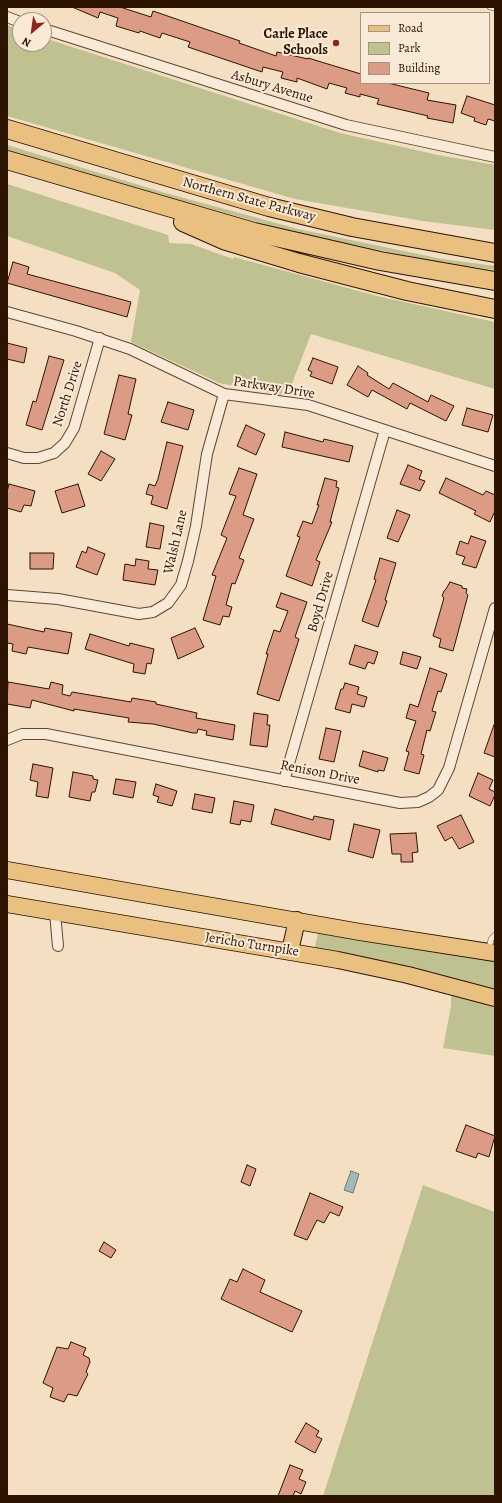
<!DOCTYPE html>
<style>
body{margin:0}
#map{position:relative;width:502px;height:1503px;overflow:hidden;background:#f4dfc2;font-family:Alegreya,serif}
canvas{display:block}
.frame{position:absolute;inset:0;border:8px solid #2c1400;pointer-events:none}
.legend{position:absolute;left:360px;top:12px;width:130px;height:72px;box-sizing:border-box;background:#f8ead7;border:1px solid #a69481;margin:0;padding:5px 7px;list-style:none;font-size:12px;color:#2c1400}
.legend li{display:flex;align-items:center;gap:8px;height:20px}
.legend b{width:20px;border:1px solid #a69481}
.north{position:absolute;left:12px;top:12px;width:40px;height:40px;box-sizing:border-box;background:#f8ead7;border:1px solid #a69481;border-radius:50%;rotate:209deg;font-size:11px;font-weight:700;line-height:16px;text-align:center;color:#2c1400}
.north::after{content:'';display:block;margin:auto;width:14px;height:18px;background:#8f2418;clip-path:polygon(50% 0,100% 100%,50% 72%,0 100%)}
</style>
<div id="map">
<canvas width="502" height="1503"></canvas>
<div class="frame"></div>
<ul class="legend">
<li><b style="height:5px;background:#eac081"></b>Road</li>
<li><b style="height:11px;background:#bfc190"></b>Park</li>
<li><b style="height:11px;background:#dc9b85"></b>Building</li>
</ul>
<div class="north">N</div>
</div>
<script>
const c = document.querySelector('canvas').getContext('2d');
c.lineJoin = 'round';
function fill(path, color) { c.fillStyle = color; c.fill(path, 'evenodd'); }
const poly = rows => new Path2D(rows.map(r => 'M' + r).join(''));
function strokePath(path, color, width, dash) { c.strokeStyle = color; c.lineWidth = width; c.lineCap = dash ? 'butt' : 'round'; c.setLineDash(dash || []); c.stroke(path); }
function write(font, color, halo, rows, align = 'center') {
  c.font = font + ' Alegreya,serif'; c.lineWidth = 4; c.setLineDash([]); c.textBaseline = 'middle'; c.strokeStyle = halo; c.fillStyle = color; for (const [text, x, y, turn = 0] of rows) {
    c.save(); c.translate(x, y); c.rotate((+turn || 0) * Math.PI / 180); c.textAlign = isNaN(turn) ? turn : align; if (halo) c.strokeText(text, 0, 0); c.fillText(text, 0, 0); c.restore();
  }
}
fill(poly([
 [7,25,20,30,20,44,44,44,44,38,340,133,438,155,495,165,495,230,423,221,295,199,7,116],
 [7,145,162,192,298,229,442,259,495,266,495,270,442,263,297,233,161,195,7,150],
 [7,184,168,235,169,243,191,244,233,259,234,257,377,296,495,322,495,389,311,334,290,389,283,388,281,395,219,383,131,342,140,290,115,273,7,236],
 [320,925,495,953,495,1056,443,1048,451,1006,451,986,313,955],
 [423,1185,495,1212,495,1496,323,1496]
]), '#bfc190');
const water = poly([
 [351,1171,359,1174,353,1193,344,1190,351,1171]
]);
fill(water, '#9ebbbb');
strokePath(water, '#707870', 1);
const building = poly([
 [72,7,120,7,151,17,153,11,240,41,239,43,276,56,277,52,308,59,308,58,361,74,361,83,388,83,429,93,427,100,456,105,453,123,427,118,428,116,377,104,379,99,360,94,360,97,345,93,347,88,329,83,327,89,297,78,297,82,281,78,283,72,263,67,262,72,188,47,190,42,162,33,160,38,140,31,139,33,116,26,118,18,100,12,98,18,72,7],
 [467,96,495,105,495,121,488,119,486,125,474,121,475,118,461,113,467,96],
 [13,262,29,267,27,274,131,302,127,317,7,283,13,262],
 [7,343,27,348,24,363,7,359,7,343],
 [49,356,64,360,42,430,26,425,33,401,36,402,49,356],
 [313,358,338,367,332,384,310,376,312,372,308,370,313,358],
 [358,366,368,373,367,375,389,389,393,383,428,402,431,395,454,406,446,421,410,403,407,409,372,390,368,397,347,385,358,366],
 [119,375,136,379,128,414,132,415,125,440,104,434,119,375],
 [168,402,194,410,188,430,161,422,168,402],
 [467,408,493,415,488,432,462,425,467,408],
 [246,425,265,434,256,455,237,446,246,425],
 [285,432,323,442,324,439,353,446,349,462,282,447,285,432],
 [167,442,183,446,167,509,151,504,153,496,146,494,149,484,155,486,158,479,167,442],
 [101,451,115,459,101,481,88,474,101,451],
 [408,465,422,471,419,479,425,481,420,491,400,484,408,465],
 [239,468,257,474,243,515,254,519,239,558,244,560,235,584,232,583,226,605,232,607,229,617,223,616,220,625,203,620,216,576,212,575,227,538,221,535,236,496,229,494,239,468],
 [325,478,337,481,336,487,339,488,330,522,332,522,316,560,320,562,312,586,286,576,300,537,297,536,303,521,312,524,319,505,317,505,325,478],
 [446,478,483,495,486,491,495,495,495,511,490,522,474,514,476,511,439,493,446,478],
 [9,484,35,491,31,506,24,505,21,512,7,508,7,492,9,484],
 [78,484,85,506,62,513,55,491,78,484],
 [397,510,410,515,398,542,387,538,397,510],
 [150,523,164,526,160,549,146,547,150,523],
 [471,536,486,541,476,568,462,564,465,557,456,554,460,541,468,544,471,536],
 [88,547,105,554,97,575,76,567,82,551,86,553,88,547],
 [30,553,54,553,53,569,30,569,30,553],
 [380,558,396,563,385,600,387,601,378,627,362,621,376,580,374,579,380,558],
 [136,559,149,561,148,569,158,570,155,585,123,580,125,564,135,566,136,559],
 [450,582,462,586,462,588,467,589,466,593,468,595,453,651,439,647,441,639,433,636,444,598,442,596,444,591,446,589,450,582],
 [281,593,307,602,295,637,299,639,279,701,257,694,268,654,266,654,274,630,280,632,288,611,276,607,281,593],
 [7,624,44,632,45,628,72,633,68,654,28,647,26,654,12,651,13,644,7,643,7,624],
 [195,628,204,647,178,659,171,638,195,628],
 [90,634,129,646,130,643,154,649,151,664,147,663,145,674,133,672,134,664,85,649,90,634],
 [355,645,378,652,374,664,368,662,365,669,349,664,355,645],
 [403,652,421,657,417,669,400,664,403,652],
 [430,668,447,674,441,692,438,691,432,711,436,712,430,731,427,730,421,754,424,755,419,774,404,770,409,752,406,751,416,721,406,718,410,704,418,707,430,668],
 [8,682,49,689,51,682,63,685,62,694,70,696,72,692,131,702,132,698,156,702,156,704,197,713,196,718,235,725,233,740,206,735,207,731,198,729,197,733,193,733,153,724,128,722,129,718,74,709,74,711,32,700,30,708,7,704,8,682],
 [345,683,359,687,357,694,367,697,364,707,352,704,350,713,335,709,341,689,343,689,345,683],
 [254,713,268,715,267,725,270,725,267,747,250,745,254,713],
 [494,725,495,725,495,757,484,753,494,725],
 [326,728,341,731,334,762,319,759,326,728],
 [363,751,388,758,384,771,378,770,378,772,359,766,363,751],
 [33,764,53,768,48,798,36,796,38,782,30,780,33,764],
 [73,772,93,776,93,779,98,780,95,792,92,792,90,801,69,797,73,772],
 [478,773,493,780,489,789,495,792,495,795,490,806,469,796,478,773],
 [116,779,136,782,133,798,113,794,116,779],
 [156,784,177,791,172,806,157,802,159,797,153,795,156,784],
 [195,794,215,798,212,813,192,809,195,794],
 [234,801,254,805,251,822,241,820,240,825,230,823,234,801],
 [275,809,313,820,314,816,334,820,330,840,271,824,275,809],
 [461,815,474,842,459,849,452,837,445,841,437,826,461,815],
 [354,824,380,830,373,858,348,851,354,824],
 [416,833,418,852,412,853,413,862,401,862,401,854,392,854,390,834,416,833],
 [466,1125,495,1136,489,1157,478,1153,476,1158,456,1151,466,1125],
 [247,1165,256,1169,250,1186,241,1182,247,1165],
 [310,1193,343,1207,339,1216,330,1212,324,1223,317,1220,307,1240,294,1235,310,1193],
 [104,1242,116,1250,111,1258,99,1251,104,1242],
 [243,1269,265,1280,260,1292,302,1311,292,1332,221,1299,230,1279,237,1282,243,1269],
 [71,1342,86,1348,83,1355,89,1358,90,1362,86,1372,88,1374,77,1396,68,1394,64,1402,50,1397,53,1388,43,1383,57,1347,68,1349,71,1342],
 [306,1423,319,1431,316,1436,322,1439,315,1453,295,1442,306,1423],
 [290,1465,303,1470,299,1479,306,1482,301,1494,295,1491,293,1496,278,1496,290,1465]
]);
fill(building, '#dc9b85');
strokePath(building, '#2c1400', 1);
const service = poly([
 [490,7,495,8],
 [489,950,491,939,495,935]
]);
const minor = poly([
 [7,17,20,22],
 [44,29,346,125,495,157],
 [7,312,76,331,130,349,224,394,308,405,495,466],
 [7,453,24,458,38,458,54,453,65,443,74,428,100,338],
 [7,595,58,599,139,614,153,612,168,603,181,585,188,561,196,526,207,454,224,394],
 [7,740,22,734,46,734,400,803,418,802,429,797,438,790,449,768,495,608],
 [284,781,385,430],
 [55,913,58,946]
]);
const primary = poly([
 [7,870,360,932,495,953],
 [7,904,338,960,408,975,495,998],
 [290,951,297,920]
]);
const motorway = poly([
 [7,129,269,207,352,227,495,253],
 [7,160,254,232,380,261,495,281],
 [183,222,226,241,299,263,407,291,495,309]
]);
strokePath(service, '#5e4730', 6);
strokePath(minor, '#5e4730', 12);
strokePath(primary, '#2c1400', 18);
strokePath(motorway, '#2c1400', 20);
strokePath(service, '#f8ead7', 5);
strokePath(minor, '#f8ead7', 10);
strokePath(primary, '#eac081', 16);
strokePath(motorway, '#eac081', 18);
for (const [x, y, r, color] of [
 [336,43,4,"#8f2418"]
]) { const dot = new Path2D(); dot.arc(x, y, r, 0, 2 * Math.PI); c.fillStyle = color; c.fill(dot); strokePath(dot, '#f8ead7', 1.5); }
write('bold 14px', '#2c1400', '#f8ead7', [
 ["Carle Place",328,35],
 ["Schools",328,51]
], 'right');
write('14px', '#2c1400', '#f8ead7', [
 ["Asbury Avenue",272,87,17],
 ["Northern State Parkway",249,200,15],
 ["Parkway Drive",274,388,9],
 ["North Drive",68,394,-72],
 ["Walsh Lane",176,542,-77],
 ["Boyd Drive",321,602,-74],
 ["Renison Drive",320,773,11],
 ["Jericho Turnpike",252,945,9]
]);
</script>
